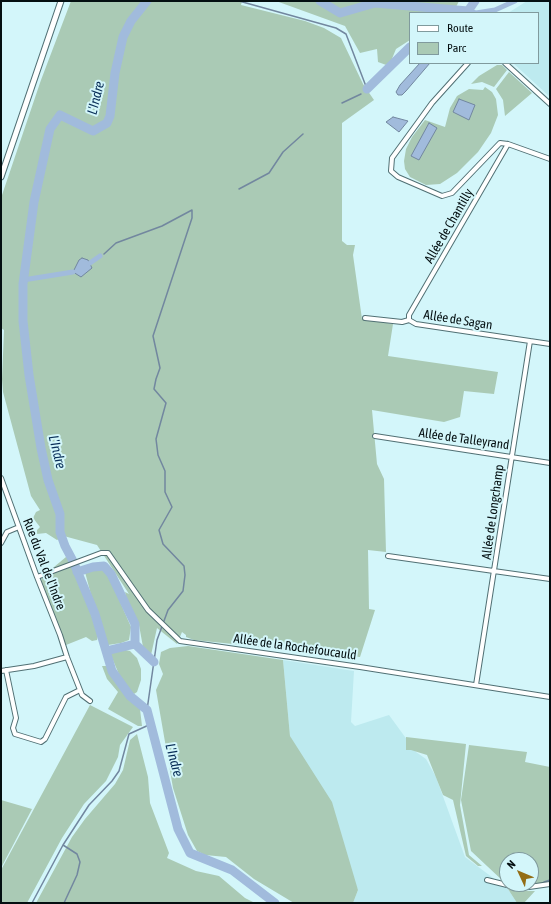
<!DOCTYPE html>
<meta charset="utf-8">
<style>
body{margin:0}
#map{position:relative;width:551px;height:904px;overflow:hidden;background:#d3f6fa;font-family:"Asap Condensed",sans-serif}
canvas{display:block}
.frame{position:absolute;inset:0;border:2px solid #040f11;pointer-events:none}
.legend{position:absolute;left:409px;top:12px;width:130px;height:52px;box-sizing:border-box;background:#d3f6fa;border:1px solid #809a9d;margin:0;padding:5px 7px;list-style:none;font-size:12px;color:#040f11}
.legend li{display:flex;align-items:center;gap:8px;height:20px}
.legend b{width:20px;border:1px solid #809a9d}
.north{position:absolute;left:499px;top:852px;width:40px;height:40px;box-sizing:border-box;background:#d3f6fa;border:1px solid #809a9d;border-radius:50%;rotate:314deg;font-size:11px;font-weight:700;line-height:16px;text-align:center;color:#040f11}
.north::after{content:'';display:block;margin:auto;width:14px;height:18px;background:#936d15;clip-path:polygon(50% 0,100% 100%,50% 72%,0 100%)}
</style>
<div id="map">
<canvas width="551" height="904"></canvas>
<div class="frame"></div>
<ul class="legend">
<li><b style="height:5px;background:#fff"></b>Route</li>
<li><b style="height:11px;background:#aacab5"></b>Parc</li>
</ul>
<div class="north">N</div>
</div>
<script>
const c = document.querySelector('canvas').getContext('2d');
c.lineJoin = 'round';
function fill(path, color) { c.fillStyle = color; c.fill(path, 'evenodd'); }
const poly = rows => new Path2D(rows.map(r => 'M' + r).join(''));
function strokePath(path, color, width, dash) { c.strokeStyle = color; c.lineWidth = width; c.lineCap = dash ? 'butt' : 'round'; c.setLineDash(dash || []); c.stroke(path); }
function write(font, color, halo, rows, align = 'center') {
  c.font = font + ' "Asap Condensed",sans-serif'; c.lineWidth = 4; c.setLineDash([]); c.textBaseline = 'middle'; c.strokeStyle = halo; c.fillStyle = color; for (const [text, x, y, turn = 0] of rows) {
    c.save(); c.translate(x, y); c.rotate((+turn || 0) * Math.PI / 180); c.textAlign = isNaN(turn) ? turn : align; if (halo) c.strokeText(text, 0, 0); c.fillText(text, 0, 0); c.restore();
  }
}
fill(poly([
 [527,1,550,1,550,97,513,63,538,63,538,13,508,13],
 [283,660,354,671,351,722,355,726,389,715,416,752,426,759,436,777,465,857,508,889,517,903,353,903,358,890,290,736]
]), '#bdeaef');
fill(poly([
 [71,1,242,1,241,5,305,21,324,28,341,38,363,84,374,100,342,123,342,241,347,245,355,245,353,255,362,319,393,324,388,356,498,372,494,394,464,391,460,417,444,422,372,410,377,464,384,479,386,552,368,550,369,609,375,610,360,657,194,640,186,637,186,635,182,632,177,644,157,628,151,655,143,647,139,625,127,601,125,592,129,594,97,545,60,535,61,538,57,540,46,533,37,534,37,530,40,527,33,518,36,512,40,510,31,496,3,392,2,379,4,330,1,328,1,198,41,80],
 [276,1,459,1,453,13,410,13,410,40,396,49,389,66,378,62,377,49,360,53,345,26],
 [497,65,502,65,507,70,494,87,482,82,471,84,479,76],
 [509,72,532,93,505,116,503,100,496,89],
 [485,87,492,92,496,99,498,115,491,133,478,152,457,173,440,184,426,185,410,177,405,169,404,161,406,149,412,137,425,120,445,127,450,108,457,96,469,89,483,90],
 [66,557,70,558,82,586,98,636,97,640,92,641,86,637,66,645,41,581,42,577],
 [97,570,103,570,108,574,131,627,129,640,121,643,108,645,90,591,85,572],
 [188,646,283,660,290,736,332,802,358,890,353,903,294,903,254,879,226,857,205,855,197,851,188,835,173,788,156,690,163,674,159,664,161,652,170,648],
 [121,649,130,651,137,658,141,669,141,680,137,692,134,694,123,684,110,653],
 [102,666,107,666,120,687,140,709,142,726,138,726,108,709,118,692,107,679],
 [90,705,133,727,120,745,118,757,106,781,84,804,62,838,27,903,1,903,1,870],
 [137,734,148,777,150,803,169,853,167,858,196,871,219,876,245,898,255,903,36,903,72,837,85,819,115,784,123,770,130,740],
 [406,737,466,744,460,805,469,855,482,866,478,866,466,856,453,800,443,795,427,755,411,750,406,750],
 [469,745,527,752,525,762,550,767,550,880,542,883,529,884,519,884,531,884,531,860,507,860,507,882,503,881,471,851,461,800],
 [1,800,32,809,1,868],
 [508,889,530,891,535,891,524,903,517,903]
]), '#aacab5');
const water = poly([
 [420,63,430,63,406,91,402,95,398,95,396,92,400,85,420,63],
 [459,99,475,105,469,120,453,112,459,99],
 [393,117,408,121,399,132,386,122,393,117],
 [429,123,437,128,419,160,411,156,429,123],
 [82,258,88,260,92,268,81,277,73,272,79,260,82,258]
]);
fill(water, '#a1bbdc');
strokePath(water, '#72879f', 1);
strokePath(poly([
 [239,1,336,28,346,34,367,89],
 [401,6,405,1],
 [342,103,361,94],
 [239,189,269,173,283,152,303,134],
 [104,254,116,243,162,226,192,210],
 [147,710,157,640,168,610,183,591,185,575,184,566,163,544,159,530,172,507,165,492,165,471,158,455,156,439,166,403,154,389,156,379,160,368,153,336,192,218,192,210],
 [63,845,77,854,80,862,77,875,64,903],
 [544,882,550,880],
 [32,903,63,845,89,805,112,781,119,771,129,734,151,724]
]), '#72879f', 1.5);
strokePath(poly([
 [468,11,476,13,495,10,515,1],
 [90,263,100,256],
 [23,280,73,272]
]), '#a1bbdc', 5);
strokePath(poly([
 [147,1,131,21,123,37,115,73,110,116,107,123,93,131,60,115,50,129,34,202,23,284,23,321,29,375,41,448,48,480,60,514,60,532,65,546,73,561,95,614,112,671,130,696,147,710,178,829,190,853,232,870,275,903],
 [320,1,340,13,375,3,468,11,475,1],
 [367,89,410,47],
 [77,572,93,567,104,566,111,574,135,624,135,644,154,662],
 [106,651,135,644]
]), '#a1bbdc', 9);
const minor = poly([
 [468,63,432,103,419,121,392,158,391,171,398,177,442,196,452,193,500,143,508,144,550,159],
 [505,63,550,104],
 [365,318,402,322,409,320,416,324,550,344],
 [409,320,409,315,508,144],
 [375,436,550,463],
 [1,478,37,577,60,635,67,657,82,695,90,701],
 [1,543,7,532,19,527],
 [388,556,550,579],
 [37,577,101,553,108,553,148,610,180,641,360,667,550,697],
 [6,670,16,718,13,728,15,734,41,742,45,739,66,697,80,690],
 [1,671,34,666,67,657],
 [476,685,530,341],
 [487,880,511,886,529,887,550,884]
]);
const tertiary = poly([
 [1,177,61,1]
]);
strokePath(minor, '#517074', 6);
strokePath(tertiary, '#517074', 7);
strokePath(minor, '#fff', 4);
strokePath(tertiary, '#fff', 5);
write('13px', '#040f11', '#d3f6fa', [
 ["Allée de Chantilly",449,226,-60],
 ["Allée de Sagan",458,320,9],
 ["Allée de Talleyrand",464,439,8],
 ["Allée de Longchamp",493,512,-82],
 ["Rue du Val de l'Indre",44,564,69],
 ["Allée de la Rochefoucauld",295,647,8]
]);
write('italic 14px', '#082d57', '#d3f6fa', [
 ["L'Indre",96,98,-76],
 ["L'Indre",57,452,76],
 ["L'Indre",174,760,75]
]);
</script>
